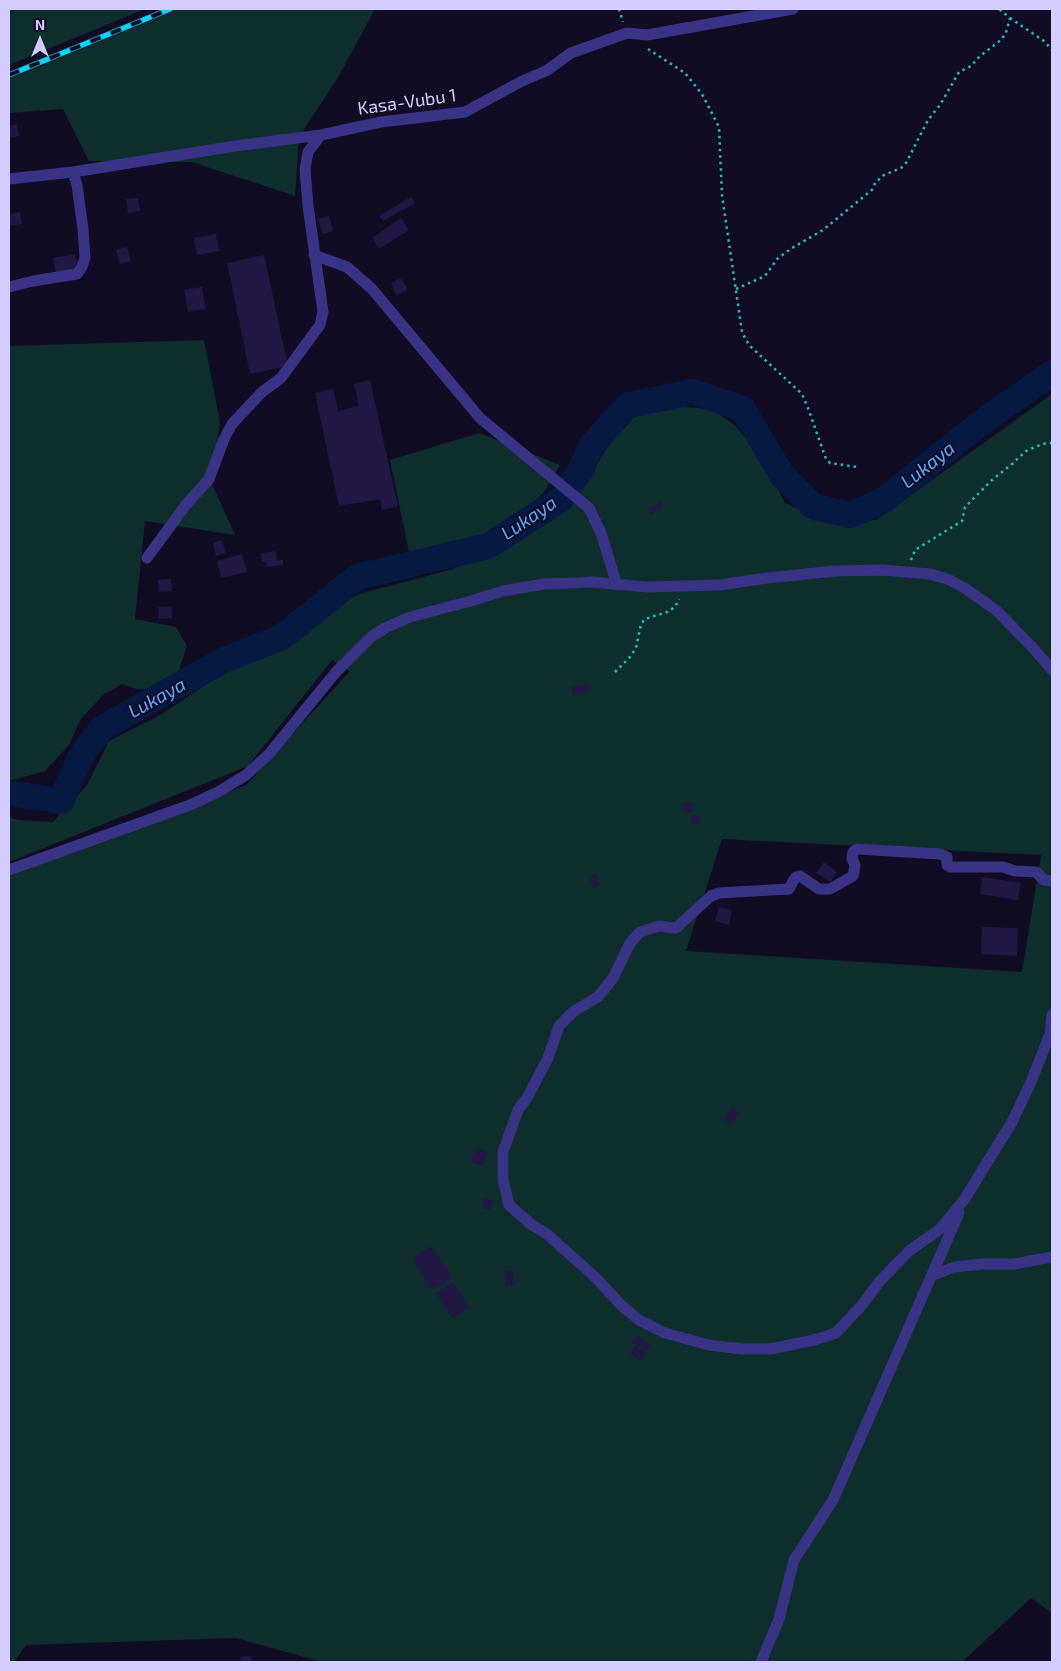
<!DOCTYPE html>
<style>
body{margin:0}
#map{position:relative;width:1061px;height:1671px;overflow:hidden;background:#110c23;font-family:"Exo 2",sans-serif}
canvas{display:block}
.frame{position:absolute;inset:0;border:10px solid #d5cdff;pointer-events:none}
.north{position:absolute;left:15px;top:15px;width:50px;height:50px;-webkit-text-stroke:4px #110c23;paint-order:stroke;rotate:0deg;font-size:14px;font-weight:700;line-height:20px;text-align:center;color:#d5cdff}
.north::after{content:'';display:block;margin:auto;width:18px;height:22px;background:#d5cdff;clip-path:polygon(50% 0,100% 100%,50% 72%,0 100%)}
</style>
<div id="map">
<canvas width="1061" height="1671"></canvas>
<div class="frame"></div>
<div class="north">N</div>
</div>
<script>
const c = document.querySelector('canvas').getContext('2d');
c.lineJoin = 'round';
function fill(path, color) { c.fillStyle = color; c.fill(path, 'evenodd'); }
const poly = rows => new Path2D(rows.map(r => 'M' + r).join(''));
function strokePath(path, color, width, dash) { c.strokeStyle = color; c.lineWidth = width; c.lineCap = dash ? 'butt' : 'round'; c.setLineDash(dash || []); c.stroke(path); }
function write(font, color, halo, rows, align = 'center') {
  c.font = font + ' "Exo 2",sans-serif'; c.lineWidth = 4; c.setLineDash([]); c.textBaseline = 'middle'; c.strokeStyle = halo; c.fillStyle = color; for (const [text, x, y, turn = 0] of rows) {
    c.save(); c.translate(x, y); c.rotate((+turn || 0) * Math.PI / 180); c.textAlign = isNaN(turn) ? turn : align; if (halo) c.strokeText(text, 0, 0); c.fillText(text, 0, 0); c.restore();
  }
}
fill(poly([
 [9,9,145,9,9,65],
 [178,9,375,9,340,74,299,137,295,196,192,162,89,161,63,109,9,113,9,79],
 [204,340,220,422,212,484,235,535,145,521,135,619,176,627,187,646,177,676,159,689,137,689,122,684,103,695,81,719,69,745,45,771,9,781,9,346],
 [1052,394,1052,1613,1031,1598,962,1662,322,1662,236,1638,26,1645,14,1662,9,1662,9,876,246,785,350,671,332,660,248,766,9,862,9,817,17,820,53,822,87,785,109,741,162,714,220,675,309,633,317,617,359,594,453,569,540,525,567,508,590,476,624,419,669,406,712,409,736,426,765,463,785,503,831,523,876,520],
 [722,839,1041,855,1022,972,686,951],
 [479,433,560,465,544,492,519,517,482,538,409,552,390,460]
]), '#0e2d2d');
strokePath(poly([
 [9,793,61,801,81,756,102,728,224,660,282,637,357,577,488,546,560,500,581,470,591,446,628,405,693,392,743,409,782,475,814,507,850,515,884,500,982,422,1052,373]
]), '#051942', 26);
fill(poly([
 [17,124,19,136,10,138,9,126],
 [411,197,415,203,383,221,379,216],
 [138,198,140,211,128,213,126,199],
 [20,212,22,224,9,226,9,214],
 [329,216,333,231,323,234,318,219],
 [401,218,409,230,379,249,372,238],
 [216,234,219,251,197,255,194,238],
 [127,247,131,261,120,264,116,250],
 [75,254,78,269,56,273,53,258],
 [264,255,288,366,250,374,227,263],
 [401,278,408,290,396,295,391,283],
 [202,287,206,309,188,312,184,290],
 [370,380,398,506,382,510,380,499,339,506,315,393,333,389,338,411,359,406,354,384],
 [660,502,663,507,650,515,647,510],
 [222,540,226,553,216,556,213,543],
 [276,551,277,560,283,560,283,565,267,567,266,562,262,562,261,553],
 [242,554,247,572,221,578,217,561],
 [171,579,172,591,159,592,158,580],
 [158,607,172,607,172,618,159,619],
 [588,684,589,693,573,695,572,686],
 [684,802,692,802,692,812,685,813],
 [691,815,699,815,700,824,691,824],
 [824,862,837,872,830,882,816,873],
 [596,874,600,885,593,888,589,877],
 [982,877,1021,883,1018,900,980,894],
 [719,907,732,910,729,925,715,921],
 [982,927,1018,928,1017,956,981,954],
 [732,1107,740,1113,731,1125,723,1119],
 [476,1148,487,1152,483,1166,471,1162],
 [484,1198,493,1200,490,1210,482,1208],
 [432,1246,452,1278,431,1290,412,1258],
 [513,1270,515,1285,506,1286,504,1271],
 [453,1282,469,1307,452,1318,436,1293],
 [637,1335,650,1344,646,1351,632,1342],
 [635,1346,646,1353,641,1361,630,1353],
 [251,1656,252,1662,241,1662,240,1657]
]), '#221645');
strokePath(poly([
 [619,9,623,22],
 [1010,18,1044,41,1052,50],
 [648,49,685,73,702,94,719,127,722,195,742,332,746,340,750,346,802,394,808,408,826,459,830,463,857,467],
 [736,289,765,276,778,258,792,248,823,230,873,189,875,183,884,175,901,168,906,163,928,120,940,105,959,72,971,66,980,56,1001,40,1006,33,1010,18,999,9],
 [911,560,915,550,962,521,965,507,992,480,1012,464,1026,451,1042,444,1052,443],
 [615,672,630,657,636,648,641,624,645,619,667,612,675,607,679,599]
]), '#24bcba', 2.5, [2.5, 4]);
strokePath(poly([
 [9,179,73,172,235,146,321,135,381,122,465,112,522,81,546,71,571,53,627,33,647,35,793,9],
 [314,255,347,267,372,289,480,418,589,508,601,533,617,585],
 [9,287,33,281,77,274,82,267,85,258,83,229,77,185,73,172],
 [147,558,185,506,209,479,224,439,232,424,262,392,281,378,320,325,323,312,308,206,305,169,308,152,321,135],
 [9,870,190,805,218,792,246,775,269,754,336,672,371,637,385,628,410,617,471,601,503,591,544,584,573,583,592,582,647,587,720,585,767,578,835,571,883,570,930,574,950,580,966,589,997,611,1033,648,1052,670],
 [1052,881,1044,880,1036,872,1015,871,1003,867,950,867,947,865,947,857,940,854,857,849,853,852,852,859,855,865,853,876,830,889,819,889,800,876,796,877,793,881,789,889,719,893,711,896,676,928,659,926,640,932,630,943,613,978,599,996,573,1012,559,1026,548,1058,527,1098,518,1110,503,1152,503,1180,509,1205,532,1225,547,1234,597,1279,621,1305,639,1320,665,1333,709,1345,742,1349,770,1349,814,1340,836,1333,862,1305,880,1281,909,1251,940,1229,964,1200,1012,1122,1031,1082,1050,1034,1052,1015],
 [931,1276,954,1267,983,1264,1014,1264,1052,1257],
 [761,1662,779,1619,794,1560,833,1500,959,1213]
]), '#393386', 11);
const rail = poly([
 [9,75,170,9]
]);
strokePath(rail, '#00d4f8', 5.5);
strokePath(rail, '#110c23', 4, [11]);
write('18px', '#d5cdff', '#110c23', [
 ["Kasa-Vubu 1",407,102,-8]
]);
write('italic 19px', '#5bacff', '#110c23', [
 ["Lukaya",928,465,-38],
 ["Lukaya",529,518,-34],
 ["Lukaya",157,698,-29]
]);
</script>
